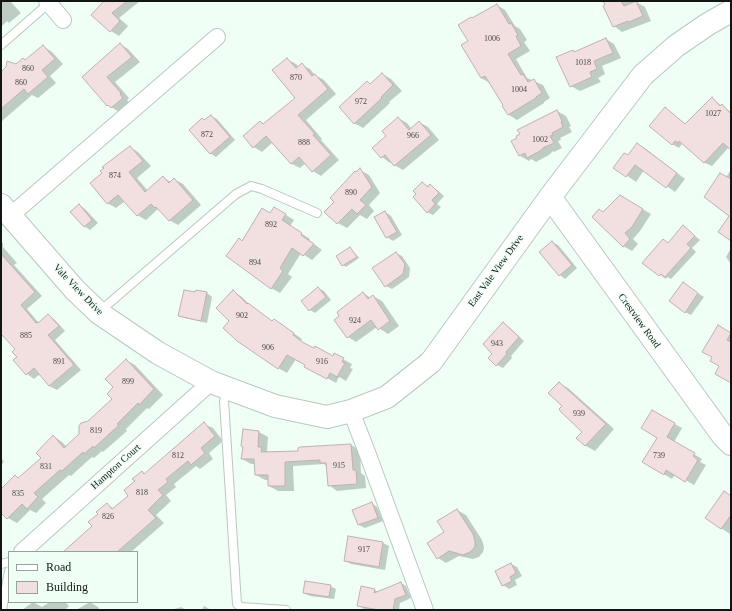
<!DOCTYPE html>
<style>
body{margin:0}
#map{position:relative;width:732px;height:611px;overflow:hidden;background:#effff5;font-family:"Times New Roman",serif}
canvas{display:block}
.frame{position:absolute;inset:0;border:2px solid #111613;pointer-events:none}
.legend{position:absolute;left:8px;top:551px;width:130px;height:52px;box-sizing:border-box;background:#effff5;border:1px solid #96a29b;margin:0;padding:5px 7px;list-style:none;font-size:12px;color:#111613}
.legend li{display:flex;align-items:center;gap:8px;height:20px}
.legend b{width:20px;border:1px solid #96a29b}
</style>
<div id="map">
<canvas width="732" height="611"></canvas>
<div class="frame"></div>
<ul class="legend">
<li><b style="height:5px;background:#fff"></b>Road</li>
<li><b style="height:11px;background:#f2e0e0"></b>Building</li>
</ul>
</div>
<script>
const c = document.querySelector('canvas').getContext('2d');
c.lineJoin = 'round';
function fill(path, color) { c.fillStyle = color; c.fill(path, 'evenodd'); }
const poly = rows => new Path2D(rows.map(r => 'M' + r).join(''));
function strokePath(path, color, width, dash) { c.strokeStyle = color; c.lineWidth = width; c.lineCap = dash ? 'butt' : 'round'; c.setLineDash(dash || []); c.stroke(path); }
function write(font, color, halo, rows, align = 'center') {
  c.font = font + ' "Times New Roman",serif'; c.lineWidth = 3; c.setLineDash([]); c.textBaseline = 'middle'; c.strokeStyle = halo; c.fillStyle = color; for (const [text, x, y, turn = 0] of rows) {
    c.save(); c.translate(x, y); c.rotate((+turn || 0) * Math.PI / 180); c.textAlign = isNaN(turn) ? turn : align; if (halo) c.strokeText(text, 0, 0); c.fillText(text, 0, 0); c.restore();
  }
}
fill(poly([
 [1,1,10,1,21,13,9,23,7,21,1,27],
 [106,1,140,1,119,18,128,26,119,36,111,31,93,15],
 [604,1,637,1,638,3,645,7,651,21,622,32,614,26],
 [497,5,505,10,515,26,520,29,527,40,524,42,530,51,516,59,527,78,543,85,550,98,544,102,544,103,517,120,509,115,504,105,490,83,481,78,469,41,473,19],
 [606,39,614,44,621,58,602,66,605,74,598,78,601,82,580,91,571,86,573,51,575,52],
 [120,44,128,49,140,62,115,82,129,98,127,100,130,103,119,112,108,105,83,77],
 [43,46,52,52,63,64,50,76,56,83,38,98,32,95,2,121,1,73,16,65,23,59,27,61],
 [287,59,296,64,299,67,302,65,310,69,315,75,324,80,336,94,306,120,322,139,321,140,339,160,321,176,313,171,306,163,300,168,292,164,273,142,262,152,254,147,260,122,265,124,297,98],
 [382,74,391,79,402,91,389,102,390,103,363,128,354,123,370,84],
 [712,99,731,112,731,149,729,147,712,166,705,163,685,145,682,144,679,148,672,144,665,109,686,124],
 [557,111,566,116,571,126,569,127,572,132,560,138,561,140,558,141,562,148,554,152,553,151,549,155,536,162,531,159,529,161,520,156],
 [211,116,217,119,235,140,216,157,210,153,205,121],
 [398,118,407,123,411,128,419,122,428,127,439,140,403,170,394,165,391,162,390,163,382,157,387,136],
 [637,144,646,149,685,179,675,192,644,170,636,182,615,167,628,156],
 [130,147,138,152,151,166,137,178,148,191,164,178,171,182,174,179,183,184,201,205,178,225,169,220,158,209,146,220,137,215,125,201,116,208,107,203],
 [360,170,369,175,380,193,369,205,374,211,367,219,360,215,347,228,338,223,326,212,335,202],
 [731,170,731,215,726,177],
 [422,183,429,187,431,186,436,189,444,196,437,204,441,207,433,215,427,212],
 [620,196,651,214,640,231,633,239,638,244,632,251,623,246,604,213],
 [79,205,85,209,98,223,90,230,84,226],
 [385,212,391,216,402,235,393,241,387,237],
 [283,213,294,220,290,226,310,239,309,240,322,250,312,260,301,253,288,274,292,277,280,293,271,288,243,242,270,214],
 [684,227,700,240,692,248,696,252,671,279,667,277,666,279,644,263,664,240,669,243],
 [1,242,3,243,3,247,17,263,14,265,42,296,27,309,39,323,48,315,55,320,65,331,55,340,81,370,57,390,49,386,40,374,34,379,27,374,19,357,17,349,1,332],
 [552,242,558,245,577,268,565,279,560,275],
 [350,248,359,258,346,267,343,265],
 [731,248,731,264,726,257],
 [396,253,402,256,410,268,409,277,392,289,386,286],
 [689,287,704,297,691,315,685,312],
 [318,288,324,291,331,300,315,313,310,310],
 [233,291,242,297,252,307,273,322,283,326,302,339,301,341,310,347,333,358,335,355,352,364,350,368,353,369,346,381,339,377,336,383,305,366,306,365,296,359,287,373,278,368,231,321],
 [207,293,212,297,207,323,185,318,179,315],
 [363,293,371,298,373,296,382,301,399,326,388,334,377,327,356,342,348,337],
 [504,324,509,327,524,341,511,356,512,358,503,368,497,365,490,358,494,353],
 [718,327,731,334,731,382,721,365],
 [126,360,135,365,163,395,149,409,147,408,126,429,127,431,103,452,102,451,94,458,92,457,71,476,69,475,42,499,46,503,36,513,30,510,17,523,8,518,1,511,1,489,2,490,15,476,19,478,42,459,53,436,62,442,67,447,80,435,89,422,114,399,115,387],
 [559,383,568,388,614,429,595,451,586,446,578,438,584,432,563,406],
 [652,411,682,428,674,442,702,459,700,462,706,465,694,485,675,474,672,479,644,462,658,437],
 [204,424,213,428,223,441,209,453,213,459,200,469,196,466,174,484,176,487,166,495,171,501,156,515,164,523,131,552,64,552,93,526,99,514,107,504,114,509,129,496,142,472,145,474],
 [243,430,259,432,268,437,267,451,269,453,299,452,351,445,360,450,361,473,365,476,366,488,337,491,329,485,327,467,324,464,293,466,294,491,278,491,269,486,269,480,265,480,256,475,255,464,251,464,242,459],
 [1,457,4,462,1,465],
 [724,492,731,496,730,534,721,528],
 [371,503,377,507,383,521,365,528,359,525],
 [457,510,466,515,482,540,484,547,483,552,479,557,473,559,459,556,446,563,438,558,446,532],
 [349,537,383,543,389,546,385,570,351,564,345,561],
 [511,564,517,567,522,576,515,580,517,585,509,589,503,585],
 [401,583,406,586,411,598,400,603,399,610,372,610,364,609,358,605,375,590,378,592],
 [330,586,336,589,334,599,310,596,304,593],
 [33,602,42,607,50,602,65,602,69,606,65,610,22,610],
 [90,602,98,607,100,610,76,610],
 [204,606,211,610,202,610],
 [181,607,186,610,171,610]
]), '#0003');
const building = poly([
 [104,1,127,1,112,13,120,21,110,32,91,15,104,1],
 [603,1,621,1,624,6,636,1,643,16,629,22,628,21,613,27,603,6,605,5,603,1],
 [497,4,509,24,511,23,518,35,516,36,521,46,508,54,521,75,523,74,528,82,534,79,542,93,536,97,536,98,508,115,502,106,503,105,485,76,481,78,461,45,468,41,458,25,471,17,472,18,497,4],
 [606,38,613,53,594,61,597,69,590,72,592,77,570,87,556,57,573,50,574,52,606,38],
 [120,43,132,57,107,77,121,93,120,94,123,98,111,108,108,105,107,106,82,77,120,43],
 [43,45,55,59,42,70,48,77,28,94,24,89,1,109,1,72,6,67,7,61,16,64,23,58,25,60,43,45],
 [287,58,296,68,302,63,312,76,315,74,328,89,298,115,315,134,313,135,331,155,312,172,299,157,291,164,266,136,253,148,243,136,260,121,263,124,295,98,272,70,287,58],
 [382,73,393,85,381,97,382,98,354,124,339,107,367,81,370,84,382,73],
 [712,97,720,106,722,104,731,114,731,150,723,143,704,163,679,141,678,143,675,141,672,145,649,126,665,107,685,124,712,97],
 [557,110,562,121,561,122,563,127,552,133,553,135,550,136,554,143,545,147,544,147,540,151,527,158,525,153,519,156,511,141,517,138,516,136,520,134,517,130,557,110],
 [211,115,230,137,210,154,189,130,202,118,204,120,211,115],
 [398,117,409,130,419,121,431,135,394,166,385,155,381,158,372,148,386,136,382,131,398,117],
 [637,143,677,173,666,188,635,165,626,177,613,168,624,153,628,155,637,143],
 [130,146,143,161,129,172,145,192,163,176,169,183,174,178,193,200,169,221,156,207,155,208,151,204,137,216,118,195,107,204,90,183,102,173,100,171,104,168,102,167,130,146],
 [360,168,372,187,360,200,366,205,357,214,352,209,337,224,324,212,334,202,330,198,355,171,356,172,360,168],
 [720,173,731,179,731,241,718,232,729,216,704,197,720,173],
 [422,182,428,187,430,184,439,193,432,200,435,204,427,213,413,197,416,194,413,191,422,182],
 [620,195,643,209,632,227,625,233,630,239,623,247,592,217,599,209,603,212,620,195],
 [79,204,92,220,84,227,70,212,79,204],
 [274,207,286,214,282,220,302,233,301,235,314,244,303,256,292,248,280,268,283,271,271,289,226,256,239,238,242,241,262,208,270,213,274,207],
 [385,211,397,232,386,238,374,217,385,211],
 [683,225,695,236,687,244,691,248,665,277,661,274,659,276,642,263,663,239,668,243,683,225],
 [552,241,572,265,559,276,539,252,552,241],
 [350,247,357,257,342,266,336,256,350,247],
 [396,252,405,264,403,274,385,287,372,268,396,252],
 [1,254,35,292,21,305,36,323,37,322,38,323,48,314,59,326,48,335,74,365,49,386,34,368,26,375,13,360,17,357,12,352,15,349,1,334,1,254],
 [683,282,698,293,685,313,669,301,683,282],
 [318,287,326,297,309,311,301,301,318,287],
 [184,290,195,292,196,290,207,292,201,321,178,316,184,290],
 [233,290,247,304,248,303,272,321,274,319,294,333,293,335,304,343,314,348,315,346,333,356,334,353,344,358,342,362,345,363,337,377,330,373,327,379,304,367,305,365,287,355,278,369,237,341,223,328,229,321,216,308,233,290],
 [363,292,368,299,373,295,390,321,378,330,371,320,347,338,334,320,339,316,337,312,363,292],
 [503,322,519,337,506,352,507,354,496,366,488,358,492,354,483,344,503,322],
 [718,325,731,333,727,340,731,342,731,383,715,374,719,366,710,361,712,357,702,352,718,325],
 [126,359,154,389,139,405,138,403,117,424,119,425,94,448,93,446,84,454,83,452,62,471,60,470,34,493,38,497,27,509,22,504,7,519,1,513,1,489,15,475,18,478,41,458,36,453,53,435,64,448,79,434,79,426,81,423,88,421,112,399,107,394,113,387,105,379,126,359],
 [559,382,606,424,585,446,576,438,582,432,561,412,559,409,562,406,548,393,559,382],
 [652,410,675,423,667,437,695,453,693,456,698,460,685,482,666,470,664,475,642,462,657,438,641,428,652,410],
 [204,422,215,436,201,448,205,453,191,465,188,461,166,479,168,482,158,490,163,495,148,510,156,518,117,552,63,552,92,526,88,522,98,514,96,512,107,503,112,509,128,496,124,490,135,481,132,479,142,471,144,474,204,422],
 [243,429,259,431,258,447,262,447,261,452,298,451,298,448,300,447,351,444,353,470,356,470,357,484,328,486,326,463,320,463,320,460,285,462,285,486,268,486,268,475,255,475,254,459,241,459,243,447,241,446,243,429],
 [724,491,731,496,731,515,721,529,705,518,724,491],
 [372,502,378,518,358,525,352,510,372,502],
 [457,509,473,534,475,541,475,547,470,552,463,555,449,551,437,559,427,543,444,532,437,521,457,509],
 [348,536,383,542,379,567,344,561,348,536],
 [511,563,516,573,510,577,512,581,502,586,495,571,511,563],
 [305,581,331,585,329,597,303,593,305,581],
 [401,582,406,595,395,599,393,610,379,610,357,606,361,586,375,589,374,593,401,582]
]);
fill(building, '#f2e0e0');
strokePath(building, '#c1b0b0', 1);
const lane = poly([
 [1,45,49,3],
 [99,312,236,194,251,186,262,189,317,213],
 [227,390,224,401,237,604,241,607,286,610],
 [1,564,9,562],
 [2,610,9,571]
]);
const street = poly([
 [47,1,63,20],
 [10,216,217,37],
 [351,411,368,455,425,610],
 [22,552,211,382]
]);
const secondary = poly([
 [550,197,723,436,731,444],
 [1,205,75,290,99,313,158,353,211,382,275,406,327,417,351,411,387,397,431,362,550,197,643,75,676,46,708,24,731,11]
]);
strokePath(lane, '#b9c8bf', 10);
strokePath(street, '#b9c8bf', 18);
strokePath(secondary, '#b9c8bf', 24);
strokePath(lane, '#fff', 8);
strokePath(street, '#fff', 16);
strokePath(secondary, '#fff', 22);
write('8px', '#494846', null, [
 ["1006",492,39],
 ["1018",583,63],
 ["860",28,69],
 ["870",296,78],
 ["860",21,83],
 ["1004",519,90],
 ["972",361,102],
 ["1027",713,114],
 ["872",207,135],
 ["966",413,136],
 ["1002",540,140],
 ["888",304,143],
 ["874",115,176],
 ["890",351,193],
 ["892",271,225],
 ["894",255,263],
 ["902",242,316],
 ["924",355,321],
 ["885",26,336],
 ["943",497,344],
 ["906",268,348],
 ["891",59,362],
 ["916",322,362],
 ["899",128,382],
 ["939",579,414],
 ["819",96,431],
 ["812",178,456],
 ["739",659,456],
 ["915",339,466],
 ["831",46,467],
 ["818",142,493],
 ["835",18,494],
 ["826",108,517],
 ["917",364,550]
]);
write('10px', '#111613', '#effff5', [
 ["East Vale View Drive",496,271,-54],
 ["Vale View Drive",78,290,46],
 ["Crestview Road",639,321,54],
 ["Hampton Court",116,467,-42]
]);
</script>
